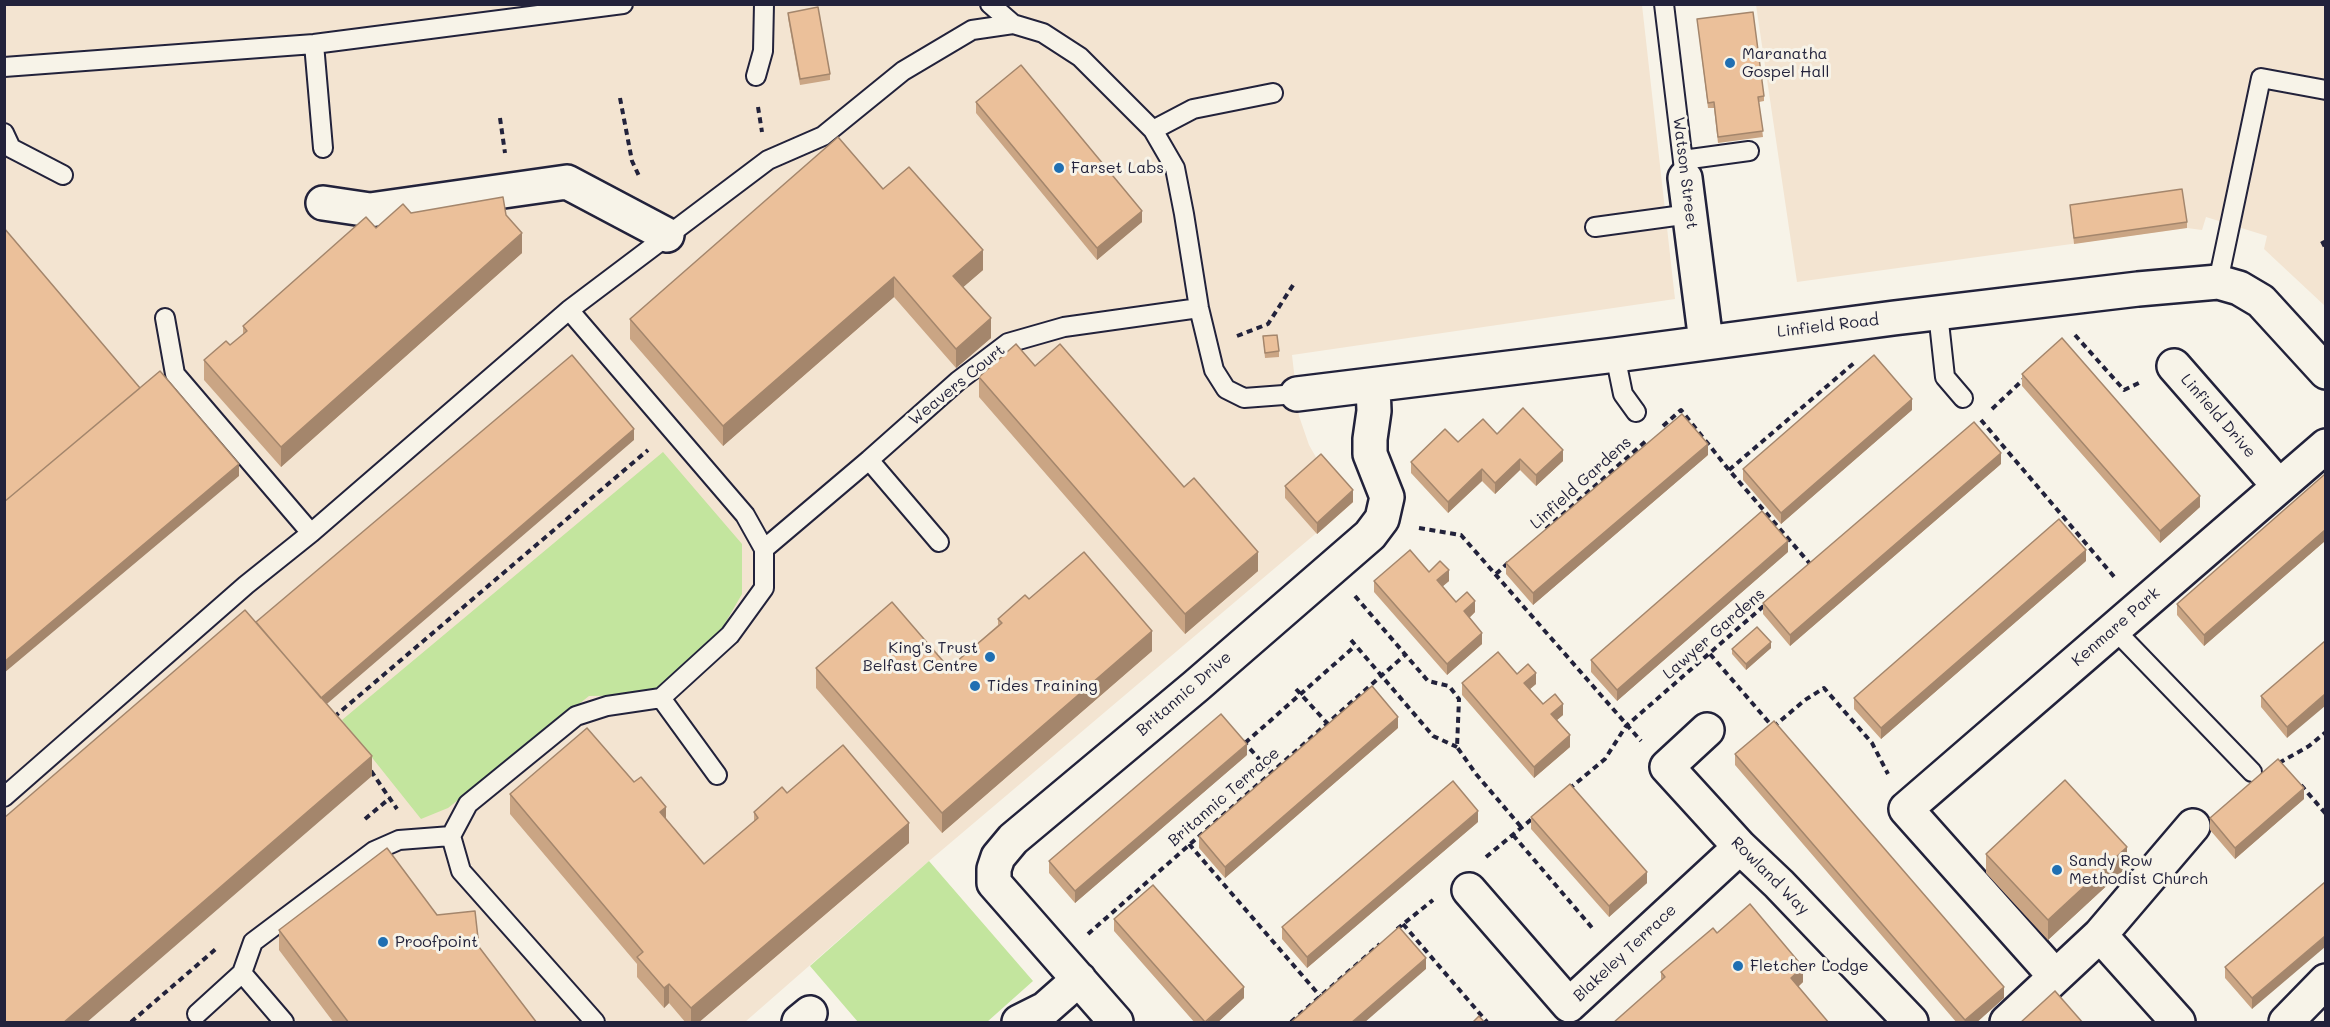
<!DOCTYPE html>
<style>
body{margin:0}
#map{position:relative;width:2330px;height:1027px;overflow:hidden;background:#f7f3e8;font-family:Mali,sans-serif}
canvas{display:block}
.frame{position:absolute;inset:0;border:6px solid #22223b;pointer-events:none}
</style>
<div id="map">
<canvas width="2330" height="1027"></canvas>
<div class="frame"></div>
</div>
<script>
const c = document.querySelector('canvas').getContext('2d');
c.lineJoin = 'round';
function fill(path, color) { c.fillStyle = color; c.fill(path, 'evenodd'); }
const poly = rows => new Path2D(rows.map(r => 'M' + r).join(''));
function strokePath(path, color, width, dash) { c.strokeStyle = color; c.lineWidth = width; c.lineCap = dash ? 'butt' : 'round'; c.setLineDash(dash || []); c.stroke(path); }
function write(font, color, halo, rows, align = 'center') {
  c.font = font + ' Mali,sans-serif'; c.lineWidth = 6; c.setLineDash([]); c.textBaseline = 'middle'; c.strokeStyle = halo; c.fillStyle = color; for (const [text, x, y, turn = 0] of rows) {
    c.save(); c.translate(x, y); c.rotate((+turn || 0) * Math.PI / 180); c.textAlign = isNaN(turn) ? turn : align; if (halo) c.strokeText(text, 0, 0); c.fillText(text, 0, 0); c.restore();
  }
}
fill(poly([
 [5,5,1642,5,1675,299,1292,355,1299,416,1309,445,1321,466,1353,502,929,861,745,1022,5,1022],
 [1756,5,2325,5,2325,306,2264,249,2267,236,2206,217,2202,230,2187,228,1797,282]
]), '#f3e4d1');
fill(poly([
 [663,452,742,544,742,594,720,632,656,695,589,696,448,808,421,819,342,720],
 [929,861,1033,981,987,1022,858,1022,810,966]
]), '#c3e59e');
const lane = poly([
 [990,4,1013,24],
 [1664,4,1685,178],
 [314,44,323,148],
 [4,67,314,44,623,4],
 [756,76,763,51,764,4],
 [1153,130,1193,109,1273,93],
 [4,133,11,148,63,175],
 [1683,160,1749,151],
 [1595,227,1690,214],
 [2218,282,2261,78,2326,90],
 [569,310,745,515,764,549,764,588,730,635,661,698,607,706,576,716,468,804,451,836,461,871,595,1022],
 [1938,313,1945,377,1963,398],
 [165,318,175,374,311,533],
 [1615,355,1623,394,1636,412],
 [869,460,939,542],
 [764,549,869,460,958,381,1008,343,1064,327,1199,308],
 [2114,629,2252,772],
 [661,698,717,775],
 [4,797,246,585,311,533,569,310,768,160,823,136,903,71,972,30,1013,24,1043,33,1080,57,1153,130,1175,168,1184,214,1199,308,1214,370,1226,389,1244,398,1297,394],
 [242,973,284,1022],
 [197,1014,242,973,253,942,374,851,399,840,451,836]
]);
const street = poly([
 [1685,178,1706,342],
 [323,203,370,210,567,182,667,235],
 [2174,366,2278,485],
 [1297,394,1615,355,1894,318,2138,289,2218,282,2239,288,2261,301,2326,372],
 [1707,730,1667,767,1740,847,1779,884,1911,1022],
 [1469,890,1569,1005,1740,847],
 [2100,935,2178,1022],
 [2055,976,1906,809,2326,446],
 [799,1022,810,1013],
 [1019,1022,1045,1009,1079,979],
 [1116,1022,994,883,994,869,998,857,1013,839,1196,686,1370,535,1382,519,1387,497,1370,454,1370,439,1374,411,1373,386],
 [2007,1022,2100,935,2193,826],
 [2286,1022,2326,981]
]);
strokePath(lane, '#22223b', 22);
strokePath(street, '#22223b', 38);
strokePath(poly([
 [620,98,632,161,639,176],
 [758,107,762,132],
 [500,118,505,153],
 [2322,241,2326,249],
 [2075,335,2124,390,2141,382],
 [1237,336,1268,324,1295,282],
 [1992,409,2026,377],
 [1981,420,2116,579],
 [1663,426,1681,410,1729,470,1811,565],
 [1729,470,1854,363],
 [1419,528,1461,535,1641,741],
 [1546,529,1646,441],
 [1496,574,1509,562],
 [1355,596,1428,681,1449,686,1459,699,1457,747,1476,774,1522,828],
 [1351,640,1433,736,1457,747],
 [1710,654,1772,726],
 [1296,689,1327,723],
 [334,717,648,450],
 [1773,727,1805,700,1824,688,1872,743,1888,774],
 [1243,741,1271,772],
 [1245,743,1355,646],
 [2279,763,2309,746,2326,732],
 [371,771,397,809],
 [2301,785,2326,814],
 [1569,789,1605,759,1626,726,1766,604],
 [365,819,390,798],
 [1513,835,1594,930],
 [1189,844,1320,996],
 [1486,857,1533,818],
 [1403,924,1487,1022],
 [1397,929,1433,900],
 [1088,934,1405,655],
 [131,1022,217,948],
 [1291,1022,1380,944]
]), '#22223b', 4, [6, 4.5]);
strokePath(lane, '#f7f3e8', 18);
strokePath(street, '#f7f3e8', 33);
fill(poly([
 [788,13,830,74,830,80,800,85,788,18],
 [1697,19,1764,96,1764,101,1759,102,1763,137,1718,143,1714,108,1708,108],
 [976,102,1142,222,1097,260,976,113],
 [883,189,983,270,963,287,991,338,956,368,894,297,723,446,630,339,630,319],
 [2070,205,2187,222,2187,228,2074,244],
 [411,213,522,253,281,467,204,380,204,360,230,345,243,335,243,326,376,228],
 [1263,336,1279,351,1279,357,1265,358],
 [1035,366,1258,571,1185,634,979,397,979,377],
 [2022,374,2200,507,2160,543,2022,386],
 [1912,410,1781,524,1743,480,1743,469],
 [1497,434,1563,461,1536,486,1520,470,1495,494,1482,481,1448,513,1411,473,1411,462,1458,442],
 [1708,455,1533,605,1506,574,1506,563],
 [2001,464,1790,646,1763,614,1763,603],
 [2325,474,2325,541,2204,646,2177,615,2177,604],
 [1285,486,1353,502,1317,534,1285,498],
 [1788,552,1617,701,1591,672,1591,660],
 [2086,561,1881,739,1854,709,1854,698],
 [1429,572,1449,581,1442,587,1456,602,1475,612,1469,618,1482,644,1447,675,1374,592,1374,581],
 [1029,599,1152,651,942,833,816,688,816,668,949,668,998,625,998,619],
 [2325,641,2287,738,2261,707,2261,696],
 [1771,648,1746,670,1732,654,1732,649],
 [1517,674,1536,684,1530,689,1543,704,1563,715,1557,720,1570,747,1534,778,1462,695,1462,683],
 [1398,728,1225,878,1199,848,1199,836],
 [1735,754,2004,998,1976,1023,1957,1023,1735,765],
 [1247,755,1075,903,1049,873,1049,861],
 [787,793,909,843,698,1023,686,1023,669,1003,664,1008,637,977,637,964,510,814,510,794,666,820,704,864,754,822,754,812],
 [2304,799,2235,859,2210,830,2210,818],
 [1531,817,1647,883,1609,917,1531,829],
 [1478,822,1307,968,1282,939,1282,927],
 [1986,854,2127,867,2048,940,1986,873],
 [2325,882,2252,1009,2225,978,2225,967],
 [437,915,479,947,537,1023,334,1023,279,950,279,930],
 [1114,919,1244,998,1217,1023,1195,1023,1114,931],
 [1717,933,1803,982,1798,987,1661,981,1661,972]
]), '#caa584');
fill(poly([
 [1142,211,1142,222,1097,260,1097,248],
 [522,233,522,253,281,467,281,447],
 [983,250,983,270,953,296,953,276],
 [894,277,894,297,723,446,723,426],
 [991,318,991,338,956,368,956,349],
 [1912,399,1912,410,1781,524,1781,513],
 [634,429,634,440,321,709,321,698],
 [1708,444,1708,455,1533,605,1533,593],
 [1563,450,1563,461,1536,486,1536,475],
 [2001,453,2001,464,1790,646,1790,635],
 [1520,459,1520,470,1495,494,1495,483],
 [239,464,239,476,4,673,4,662],
 [1482,469,1482,481,1448,513,1448,502],
 [1353,490,1353,502,1317,534,1317,523],
 [2200,496,2200,507,2160,543,2160,531],
 [2325,530,2325,541,2204,646,2204,635],
 [1788,541,1788,552,1617,701,1617,690],
 [2086,550,2086,561,1881,739,1881,728],
 [1258,552,1258,571,1185,634,1185,614],
 [1449,570,1449,581,1437,591,1437,580],
 [1475,601,1475,612,1464,623,1464,611],
 [1152,631,1152,651,942,833,942,813],
 [1482,633,1482,644,1447,675,1447,664],
 [1771,642,1771,648,1746,670,1746,664],
 [1536,673,1536,684,1524,694,1524,683],
 [2325,694,2325,706,2287,738,2287,727],
 [1563,704,1563,715,1551,725,1551,714],
 [1398,717,1398,728,1225,878,1225,867],
 [1570,735,1570,747,1534,778,1534,767],
 [1247,744,1247,755,1075,903,1075,891],
 [372,756,372,776,86,1023,63,1023],
 [2304,788,2304,799,2235,859,2235,848],
 [666,807,666,826,660,812],
 [1478,811,1478,822,1307,968,1307,957],
 [909,823,909,843,698,1023,691,1023,691,1008],
 [2127,847,2127,867,2048,940,2048,920],
 [1647,872,1647,883,1609,917,1609,906],
 [2325,936,2325,947,2252,1009,2252,998],
 [1426,958,1426,969,1364,1023,1351,1023],
 [1803,967,1803,982,1791,993,1791,978],
 [669,984,669,1003,664,1008,664,988],
 [1244,987,1244,998,1217,1023,1205,1023],
 [2004,987,2004,998,1976,1023,1965,1023,1965,1020]
]), '#a4866c');
const building = poly([
 [818,7,830,74,800,79,788,13,818,7],
 [1753,12,1764,96,1758,97,1763,131,1718,137,1714,102,1708,103,1697,19,1753,12],
 [1021,65,1142,211,1097,248,976,102,1021,65],
 [838,137,883,189,909,167,983,250,953,276,991,318,956,349,894,277,723,426,630,319,838,137],
 [2182,189,2187,222,2074,238,2070,205,2182,189],
 [503,197,506,215,522,233,281,447,204,360,226,341,230,345,247,331,243,326,366,217,376,228,403,204,411,213,503,197],
 [4,228,140,388,4,502,4,228],
 [1277,335,1279,351,1265,353,1263,336,1277,335],
 [2062,338,2200,496,2160,531,2022,374,2062,338],
 [1016,344,1035,366,1060,344,1184,487,1194,478,1258,552,1185,614,979,377,1016,344],
 [572,355,634,429,321,698,256,622,572,355],
 [1874,355,1912,399,1781,513,1743,469,1874,355],
 [160,371,239,464,4,662,4,502,160,371],
 [1523,408,1563,450,1536,475,1520,459,1495,483,1482,469,1448,502,1411,462,1445,429,1458,442,1483,419,1497,434,1523,408],
 [1682,414,1708,444,1533,593,1506,563,1682,414],
 [1974,422,2001,453,1790,635,1763,603,1974,422],
 [1321,454,1353,490,1317,523,1285,486,1321,454],
 [2325,474,2325,530,2204,635,2177,604,2325,474],
 [1762,511,1788,541,1617,690,1591,660,1762,511],
 [2059,519,2086,550,1881,728,1854,698,2059,519],
 [1410,550,1429,572,1440,561,1449,570,1437,580,1456,602,1467,592,1475,601,1464,611,1482,633,1447,664,1374,581,1410,550],
 [1084,552,1152,631,942,813,816,668,892,602,949,668,1002,623,998,619,1025,595,1029,599,1084,552],
 [245,610,372,756,63,1023,4,1023,4,818,245,610],
 [1757,627,1771,642,1746,664,1732,649,1757,627],
 [2325,641,2325,694,2287,727,2261,696,2325,641],
 [1498,652,1517,674,1528,664,1536,673,1524,683,1543,704,1555,694,1563,704,1551,714,1570,735,1534,767,1462,683,1498,652],
 [1372,686,1398,717,1225,867,1199,836,1372,686],
 [1221,714,1247,744,1075,891,1049,861,1221,714],
 [1774,721,2004,987,1965,1020,1735,754,1774,721],
 [587,728,634,782,641,777,666,807,660,812,704,864,758,818,754,812,782,787,787,793,843,745,909,823,691,1008,669,984,664,988,637,957,643,952,510,794,587,728],
 [2278,759,2304,788,2235,848,2210,818,2278,759],
 [2065,780,2127,847,2048,920,1986,854,2065,780],
 [1453,781,1478,811,1307,957,1282,927,1453,781],
 [1570,784,1647,872,1609,906,1531,817,1570,784],
 [387,848,437,915,475,911,479,947,537,1023,349,1023,279,930,387,848],
 [2325,882,2325,936,2252,998,2225,967,2325,882],
 [1153,885,1244,987,1205,1022,1114,919,1153,885],
 [1750,904,1803,967,1791,978,1829,1023,1613,1023,1665,977,1661,972,1713,928,1717,933,1750,904],
 [1399,927,1426,958,1351,1023,1290,1023,1399,927],
 [2055,991,2083,1023,2020,1023,2055,991],
 [1479,1016,1485,1023,1472,1023,1479,1016]
]);
fill(building, '#ebc09a');
strokePath(building, '#a4866c', 1.5);
for (const [x, y, r, color] of [
 [1730,63,6,"#1f6fb2"],
 [1059,168,6,"#1f6fb2"],
 [990,657,6,"#1f6fb2"],
 [975,686,6,"#1f6fb2"],
 [2057,870,6,"#1f6fb2"],
 [383,942,6,"#1f6fb2"],
 [1738,966,6,"#1f6fb2"]
]) { const dot = new Path2D(); dot.arc(x, y, r, 0, 2 * Math.PI); c.fillStyle = color; c.fill(dot); strokePath(dot, '#f7f3e8', 2); }
write('16px', '#22223b', '#f7f3e8', [
 ["Maranatha",1742,54],
 ["Gospel Hall",1742,72],
 ["Farset Labs",1071,168],
 ["King's Trust",978,648,"right"],
 ["Belfast Centre",978,666,"right"],
 ["Tides Training",987,686],
 ["Sandy Row",2069,861],
 ["Methodist Church",2069,879],
 ["Proofpoint",395,942],
 ["Fletcher Lodge",1750,966]
], 'left');
write('16px', '#22223b', '#f7f3e8', [
 ["Watson Street",1685,173,83],
 ["Linfield Road",1828,326,-7],
 ["Weavers Court",957,385,-39],
 ["Linfield Drive",2218,416,49],
 ["Linfield Gardens",1581,483,-42],
 ["Kenmare Park",2116,627,-41],
 ["Lawyer Gardens",1714,634,-41],
 ["Britannic Drive",1184,694,-41],
 ["Britannic Terrace",1224,797,-41],
 ["Rowland Way",1770,876,45],
 ["Blakeley Terrace",1625,953,-43]
]);
</script>
